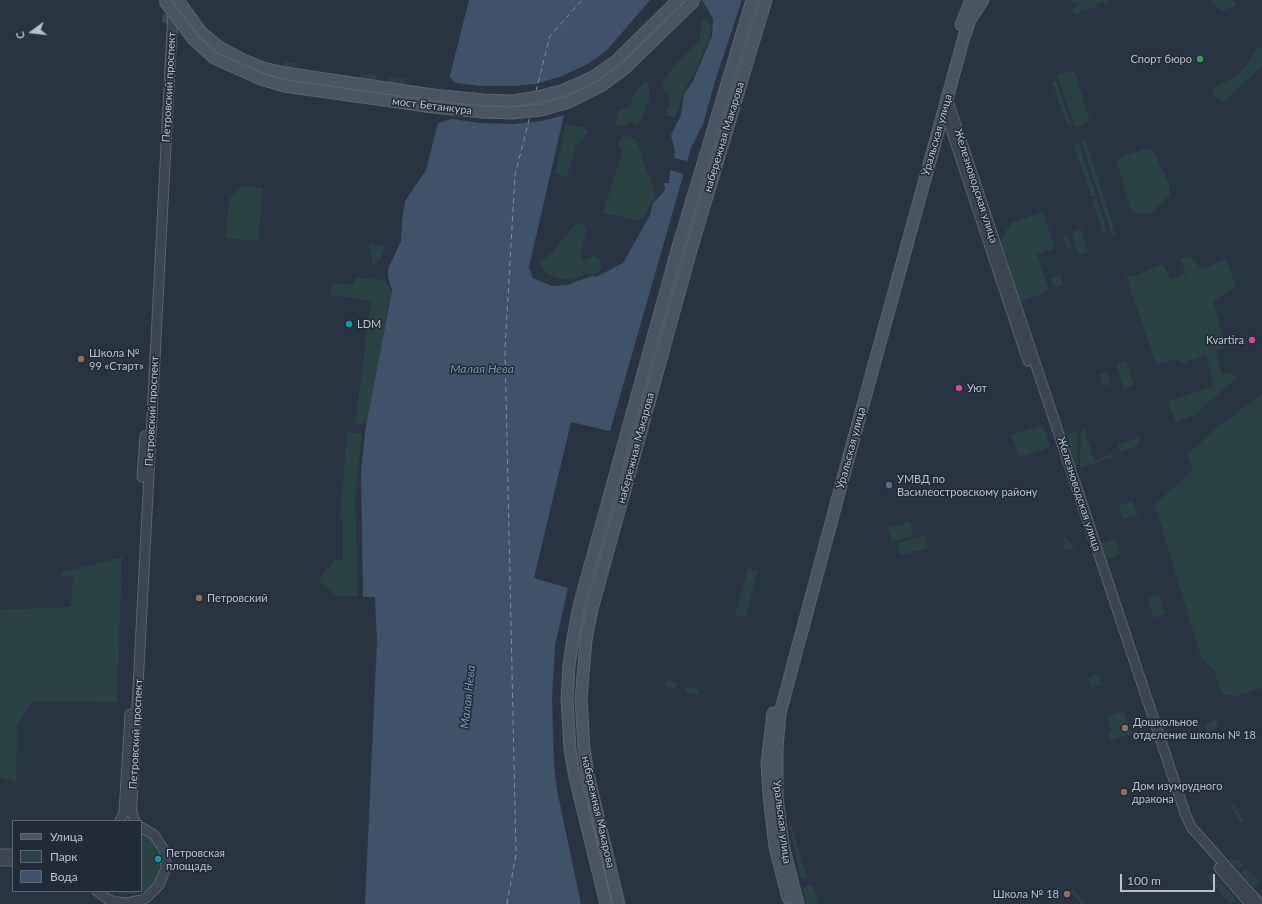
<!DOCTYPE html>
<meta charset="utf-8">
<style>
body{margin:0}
#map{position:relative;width:1262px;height:904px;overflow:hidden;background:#283442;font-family:Lato,sans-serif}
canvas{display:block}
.legend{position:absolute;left:12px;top:820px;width:130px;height:72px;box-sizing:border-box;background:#212a37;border:1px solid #5e6672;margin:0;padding:5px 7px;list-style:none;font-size:12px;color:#b9c1cb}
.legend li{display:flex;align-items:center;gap:8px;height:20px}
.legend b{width:20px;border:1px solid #5e6672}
.north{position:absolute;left:12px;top:12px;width:40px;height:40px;-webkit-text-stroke:3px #212a37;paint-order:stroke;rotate:255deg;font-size:11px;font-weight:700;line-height:16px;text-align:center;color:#b9c1cb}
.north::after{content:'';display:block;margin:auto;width:14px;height:18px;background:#b9c1cb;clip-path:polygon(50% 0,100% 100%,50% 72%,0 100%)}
.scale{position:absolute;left:1120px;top:874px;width:95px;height:18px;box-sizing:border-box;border:2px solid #b9c1cb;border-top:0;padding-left:5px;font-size:12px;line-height:14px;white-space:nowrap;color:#b9c1cb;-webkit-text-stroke:3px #212a37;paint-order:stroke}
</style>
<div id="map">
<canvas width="1262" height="904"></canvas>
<ul class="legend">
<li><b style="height:5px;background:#4a5564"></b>Улица</li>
<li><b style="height:11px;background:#2b4244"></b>Парк</li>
<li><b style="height:11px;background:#3f526a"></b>Вода</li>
</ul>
<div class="north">С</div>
<div class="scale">100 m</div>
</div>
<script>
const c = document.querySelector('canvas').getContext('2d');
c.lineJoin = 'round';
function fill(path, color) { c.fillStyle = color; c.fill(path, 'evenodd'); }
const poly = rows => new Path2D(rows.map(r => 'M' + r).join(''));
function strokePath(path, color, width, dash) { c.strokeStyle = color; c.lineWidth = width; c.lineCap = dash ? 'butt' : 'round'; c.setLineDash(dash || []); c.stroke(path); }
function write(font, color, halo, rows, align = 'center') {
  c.font = font + ' Lato,sans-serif'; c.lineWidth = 3; c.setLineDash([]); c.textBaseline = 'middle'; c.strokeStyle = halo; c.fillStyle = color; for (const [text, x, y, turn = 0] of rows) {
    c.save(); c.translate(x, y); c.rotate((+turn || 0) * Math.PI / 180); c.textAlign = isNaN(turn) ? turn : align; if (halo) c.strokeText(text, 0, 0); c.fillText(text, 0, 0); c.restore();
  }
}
fill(poly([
 [1068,0,1110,0,1109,3,1105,5,1104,2,1096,4,1097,7,1083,11,1082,6,1081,13,1075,14,1072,10,1079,4],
 [1210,0,1233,0,1236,6,1221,11,1215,4,1210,1],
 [704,19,709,23,711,28,710,37,693,76,682,94,679,109,675,117,665,115,670,103,669,96,664,89,662,82,672,69,700,39,701,23],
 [1262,48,1262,66,1226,100,1224,101,1219,100,1213,93,1214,88,1236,76,1246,66,1257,49],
 [285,62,296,63,295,73,283,71],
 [1074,70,1090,121,1075,127,1057,75],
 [361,73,377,75,375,85,359,82],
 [388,77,405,79,404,89,387,86],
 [646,81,649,86,649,99,642,119,637,125,630,122,625,125,618,126,616,122,617,111,629,107,635,92],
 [1056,81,1072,128,1067,124,1052,82],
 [565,125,582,127,588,131,582,141,577,143,567,177,556,173],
 [623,135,636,139,656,197,651,202,647,212,640,221,603,213,623,149,618,145],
 [1085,139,1116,235,1112,236,1081,140],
 [1078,141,1096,196,1092,197,1074,147],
 [1149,148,1153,150,1169,184,1170,194,1152,213,1135,213,1130,208,1117,162,1121,157],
 [242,186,263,188,258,241,226,238,229,200],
 [1097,198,1107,231,1103,232,1092,200],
 [1043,212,1055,248,1037,254,1049,291,1021,301,1001,239,1012,222],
 [584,224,587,229,581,254,582,261,593,256,600,259,601,267,597,274,586,274,571,280,561,279,547,274,539,263,553,252,570,230,576,225],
 [1081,229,1088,252,1079,255,1071,232],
 [1067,235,1072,248,1067,249,1063,236],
 [369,244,385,246,381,258,373,266],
 [1189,256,1202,269,1226,259,1236,286,1213,302,1226,347,1216,350,1222,375,1231,373,1237,377,1193,416,1176,422,1168,401,1214,386,1206,355,1181,363,1179,359,1156,364,1126,277,1137,275,1159,265,1164,266,1170,279,1186,274,1180,259],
 [1060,275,1063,284,1053,287,1050,278],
 [355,277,385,281,391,291,368,423,355,424,371,301,330,295,332,283,354,285],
 [1126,360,1134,385,1124,389,1116,364],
 [1107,372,1111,384,1103,386,1099,375],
 [1262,394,1262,688,1232,697,1231,694,1224,695,1220,689,1214,669,1202,660,1155,505,1193,469,1187,455,1215,429],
 [1043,425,1050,447,1019,457,1011,435],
 [1084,429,1094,460,1112,454,1113,457,1080,468,1081,430],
 [1077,431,1077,468,1066,435],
 [347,432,362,434,355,497,358,596,337,596,318,580,335,559,342,560,343,563,343,520,340,519],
 [1139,437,1140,440,1134,448,1120,452,1118,445],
 [1133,501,1138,515,1123,519,1119,505],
 [910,522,913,536,892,541,888,528],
 [925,535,928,548,900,555,897,543],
 [1064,537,1075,547,1064,550],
 [1111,540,1116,541,1120,554,1107,559,1102,543],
 [122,557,117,702,33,701,17,725,16,782,0,777,0,610,71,607,73,576,62,577,61,573],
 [748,569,758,571,745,617,735,615],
 [1159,594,1165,614,1154,618,1147,598],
 [1099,674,1102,684,1091,688,1087,678],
 [666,680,676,683,675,689,665,686],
 [686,686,699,689,698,695,685,691],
 [1124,711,1132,734,1111,740,1108,732,1112,731,1107,717],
 [1216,720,1218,728,1207,731,1205,724],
 [1234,804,1244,821,1240,823,1231,806],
 [790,820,807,878,801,879,798,866,789,821],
 [141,833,148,837,154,844,158,852,160,861,159,870,156,879,150,886,143,891,134,894,125,894,116,892,114,891,141,891],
 [1229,859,1239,860,1244,866,1239,870],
 [1246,868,1259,882,1254,887,1241,872],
 [1212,873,1220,881,1213,884,1207,877],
 [1220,882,1237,901,1230,904,1213,885],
 [808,885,813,885,819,904,807,904,802,889],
 [1073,889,1086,904,1081,904,1070,892]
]), '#2b4244');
fill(poly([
 [469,0,650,0,608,49,589,81,564,115,529,267,533,278,552,286,567,285,592,276,596,277,623,263,650,215,653,203,662,194,665,189,664,183,669,183,670,171,675,153,671,135,681,115,684,94,693,81,712,36,713,19,702,0,742,0,716,78,703,124,691,148,610,431,571,422,534,578,568,588,555,646,552,698,554,765,557,790,581,904,365,904,377,641,375,597,363,597,361,473,365,432,392,290,388,277,388,269,401,241,402,221,405,201,426,170]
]), '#3f526a');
fill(poly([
 [618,42,610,50,591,83,568,114,542,121,513,124,480,123,452,119,435,124,448,76,456,83,481,86,512,86,536,84,562,76,588,64],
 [674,158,687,161,684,174,670,170]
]), '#283442');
strokePath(poly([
 [536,91,550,36,582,0],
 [507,904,516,854,505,349,515,175,530,116]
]), '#7b92ad', 1, [5, 4]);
strokePath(poly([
 [167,23,168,1]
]), '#3e4957', 9, [9, 4.5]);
const tertiary = poly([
 [946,97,947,98,1186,816,1192,828,1260,904],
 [944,108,1028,361],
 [142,477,145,436],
 [120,821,124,812,130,714],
 [135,821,132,813,132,803,173,10],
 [0,854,13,854],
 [0,861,13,861],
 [1219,868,1250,904],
 [97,891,109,900,118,902,127,903,141,900,146,898,159,885,166,868,164,850,154,835,141,827]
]);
const secondary = poly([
 [178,0,201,32,219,47,241,59,263,68,285,73,433,95,483,100,512,101,538,97,564,90,593,77,616,61,678,0],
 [961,25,971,0],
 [773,713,767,764,769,795,775,847,788,898],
 [606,904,575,778,570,749,567,699,569,666,573,638,579,606,678,247,752,0],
 [619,904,588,775,584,748,581,699,586,640,592,609,691,250,766,0],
 [798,904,783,845,777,798,777,749,780,713,849,456,964,37,970,20,983,0]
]);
strokePath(tertiary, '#5a636f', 11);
strokePath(secondary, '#5a636f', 13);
strokePath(tertiary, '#3c4552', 9);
strokePath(secondary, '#4a5564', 11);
const secondaryBridge = poly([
 [164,0,194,40,214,58,261,79,284,86,433,107,482,112,513,113,541,110,569,102,601,86,624,69,695,0]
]);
strokePath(secondaryBridge, '#5a636f', 13, []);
strokePath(secondaryBridge, '#4a5564', 11);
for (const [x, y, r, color] of [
 [1200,59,4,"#2e9e5b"],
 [349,324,4,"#0f9aa8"],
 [1252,340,4,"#d1479c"],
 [81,359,4,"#8d6e63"],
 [959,388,4,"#d1479c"],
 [889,485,4,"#5c6f8a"],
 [199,598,4,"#8d6e63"],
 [1125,728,4,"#8d6e63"],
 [1124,792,4,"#8d6e63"],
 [158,859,4,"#0f9aa8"],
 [1067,894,4,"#8d6e63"]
]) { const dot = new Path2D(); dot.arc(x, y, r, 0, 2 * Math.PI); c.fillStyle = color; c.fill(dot); strokePath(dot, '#212a37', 1.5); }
write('11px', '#b9c1cb', '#212a37', [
 ["Спорт бюро",1192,59,"right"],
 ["LDM",357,324],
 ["Kvartira",1244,340,"right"],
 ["Школа №",89,353],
 ["99 «Старт»",89,366],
 ["Уют",967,388],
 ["УМВД по",897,479],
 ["Василеостровскому району",897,492],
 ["Петровский",207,598],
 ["Дошкольное",1133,722],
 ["отделение школы № 18",1133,735],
 ["Дом изумрудного",1132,786],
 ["дракона",1132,799],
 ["Петровская",166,853],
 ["площадь",166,866],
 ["Школа № 18",1059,894,"right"]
], 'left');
write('11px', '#b9c1cb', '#212a37', [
 ["Петровский проспект",169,87,-87],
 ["мост Бетанкура",432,106,7],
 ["Уральская улица",937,135,-74],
 ["набережная Макарова",724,137,-73],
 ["Железноводская улица",976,186,72],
 ["Петровский проспект",152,411,-87],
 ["набережная Макарова",636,448,-75],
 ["Уральская улица",851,448,-75],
 ["Железноводская улица",1079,494,72],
 ["Петровский проспект",136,734,-87],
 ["набережная Макарова",598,812,77],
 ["Уральская улица",782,822,83]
]);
write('italic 12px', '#7b92ad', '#212a37', [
 ["Малая Нева",482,369],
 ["Малая Нева",468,697,-84]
]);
</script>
